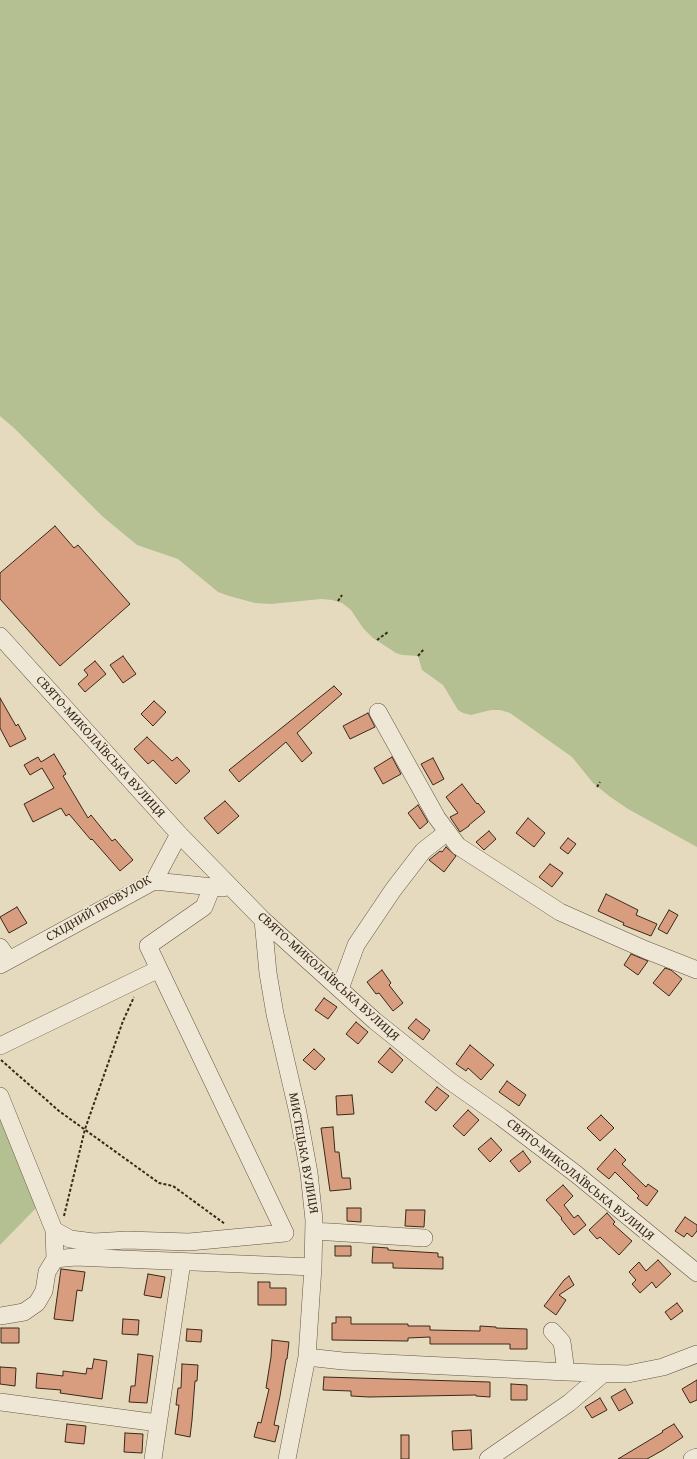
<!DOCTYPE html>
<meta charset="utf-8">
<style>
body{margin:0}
canvas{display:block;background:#e6dabe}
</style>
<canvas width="697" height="1459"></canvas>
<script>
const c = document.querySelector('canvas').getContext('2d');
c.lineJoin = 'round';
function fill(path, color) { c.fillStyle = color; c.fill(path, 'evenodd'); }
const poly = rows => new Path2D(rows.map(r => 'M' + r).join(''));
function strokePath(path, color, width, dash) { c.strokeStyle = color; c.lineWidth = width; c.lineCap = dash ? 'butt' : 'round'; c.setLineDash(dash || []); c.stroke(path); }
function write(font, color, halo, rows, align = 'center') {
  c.font = font + ' "Gentium Book Plus",serif'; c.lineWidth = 3.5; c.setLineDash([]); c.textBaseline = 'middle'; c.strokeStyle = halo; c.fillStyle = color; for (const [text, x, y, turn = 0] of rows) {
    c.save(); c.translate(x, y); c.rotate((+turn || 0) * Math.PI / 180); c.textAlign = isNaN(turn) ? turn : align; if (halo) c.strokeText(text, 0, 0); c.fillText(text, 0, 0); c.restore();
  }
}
fill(poly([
 [0,0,697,0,697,847,628,809,609,796,593,783,572,757,510,713,500,710,491,710,471,715,463,713,458,710,443,685,422,670,418,656,402,655,396,653,373,638,363,628,351,610,342,603,332,600,321,599,271,604,255,603,229,596,218,592,178,559,137,545,102,516,14,428,0,416],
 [0,1106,40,1204,0,1245]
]), '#b4c092');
const building = poly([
 [55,526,74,548,78,545,130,604,60,666,0,599,0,573,55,526],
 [123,656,136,674,123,683,110,665,123,656],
 [95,661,106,674,85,692,78,684,88,675,84,670,95,661],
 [334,686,342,694,297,733,312,753,302,762,286,742,239,782,229,770,334,686],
 [0,698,16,726,18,724,26,739,10,747,0,728,0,698],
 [154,701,166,712,153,726,141,714,154,701],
 [368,713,375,727,350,739,343,726,368,713],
 [147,737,172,761,177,757,190,771,176,784,153,760,148,764,134,749,147,737],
 [54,754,66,774,63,776,88,818,91,815,112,841,115,839,133,860,120,871,92,839,91,840,69,814,66,816,61,808,33,822,24,804,54,788,42,768,30,775,24,765,38,757,41,762,54,754],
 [392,757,401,774,383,784,374,768,392,757],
 [433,758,444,779,433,785,421,764,433,758],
 [462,784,477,804,478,803,485,812,469,825,469,826,460,832,450,817,458,813,446,797,462,784],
 [225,801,239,816,218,834,204,818,225,801],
 [418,805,428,822,420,829,408,813,418,805],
 [528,818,545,833,534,847,516,833,528,818],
 [489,831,496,839,484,850,476,842,489,831],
 [568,838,576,844,568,854,560,848,568,838],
 [446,847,456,856,444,872,429,860,440,851,442,852,446,847],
 [550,864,563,873,552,887,539,877,550,864],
 [606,894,638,910,636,915,657,924,651,936,623,925,624,923,598,911,606,894],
 [17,907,27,923,9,933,0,917,17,907],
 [669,910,678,915,667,934,658,929,669,910],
 [631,954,648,961,638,975,624,965,631,954],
 [665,968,671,970,682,979,669,996,653,983,665,968],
 [382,970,391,983,389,985,403,1003,393,1011,379,993,376,994,367,982,382,970],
 [324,998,337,1007,328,1019,315,1010,324,998],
 [416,1019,430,1030,423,1040,408,1028,416,1019],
 [356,1022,368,1032,358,1044,346,1034,356,1022],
 [470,1045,494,1065,481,1080,468,1068,466,1071,456,1064,470,1045],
 [390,1048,403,1060,392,1073,378,1062,390,1048],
 [314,1049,325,1059,315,1070,303,1060,314,1049],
 [507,1081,526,1095,519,1106,499,1092,507,1081],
 [437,1087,449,1096,436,1111,425,1102,437,1087],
 [352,1095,354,1114,337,1115,336,1096,352,1095],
 [468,1110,479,1120,464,1136,453,1126,468,1110],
 [601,1115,614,1128,600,1141,587,1128,601,1115],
 [333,1127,335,1152,339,1152,342,1178,350,1178,351,1189,330,1191,321,1128,333,1127],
 [491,1138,502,1150,490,1162,478,1149,491,1138],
 [615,1149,626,1160,622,1164,646,1187,648,1184,658,1191,647,1206,637,1198,639,1196,615,1172,609,1179,597,1169,615,1149],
 [523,1151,531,1162,519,1172,510,1161,523,1151],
 [563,1185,573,1196,564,1205,574,1218,578,1215,586,1225,574,1235,561,1219,562,1218,546,1200,563,1185],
 [347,1208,361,1208,361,1222,347,1221,347,1208],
 [406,1210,425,1210,424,1227,405,1226,406,1210],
 [607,1213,615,1222,613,1224,632,1241,619,1255,600,1237,597,1239,589,1230,607,1213],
 [685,1217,697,1225,697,1231,692,1237,687,1233,684,1237,675,1231,685,1217],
 [335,1246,351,1246,351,1256,335,1256,335,1246],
 [373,1247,388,1248,388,1250,438,1253,438,1257,443,1257,443,1269,393,1268,393,1263,372,1263,373,1247],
 [658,1260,671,1274,656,1288,652,1282,640,1293,632,1284,636,1280,629,1272,639,1262,646,1271,658,1260],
 [61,1269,85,1272,82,1291,77,1290,73,1321,54,1319,61,1269],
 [148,1274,165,1277,161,1298,144,1295,148,1274],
 [569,1276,574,1285,559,1295,566,1300,556,1315,544,1306,564,1280,569,1276],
 [258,1282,270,1282,270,1288,286,1288,286,1305,258,1305,258,1282],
 [677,1303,683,1311,671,1320,665,1312,677,1303],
 [336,1317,351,1317,351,1324,408,1324,408,1326,430,1326,430,1330,480,1331,480,1326,496,1327,496,1328,527,1329,527,1349,510,1349,510,1344,430,1344,430,1337,408,1338,408,1341,332,1340,332,1323,336,1323,336,1317],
 [123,1319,139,1320,138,1335,122,1334,123,1319],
 [1,1328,19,1328,19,1343,1,1343,1,1328],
 [187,1329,202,1330,201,1342,186,1341,187,1329],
 [272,1340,289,1342,287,1359,286,1359,280,1396,274,1425,279,1426,275,1442,254,1437,258,1422,261,1423,269,1389,266,1388,271,1357,272,1340],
 [138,1354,153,1356,147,1403,129,1402,131,1386,135,1386,138,1354],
 [94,1359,107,1361,102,1399,60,1393,61,1390,36,1388,37,1373,63,1376,63,1371,86,1374,87,1368,92,1369,94,1359],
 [182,1364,198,1365,197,1381,195,1381,192,1420,190,1437,175,1434,179,1405,176,1405,178,1388,181,1388,182,1364],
 [0,1367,16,1368,15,1386,0,1384,0,1367],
 [324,1377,490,1382,490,1397,476,1396,476,1395,369,1397,351,1396,351,1391,323,1390,324,1377],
 [697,1380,697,1400,690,1403,682,1389,697,1380],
 [511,1384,527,1385,527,1400,511,1400,511,1384],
 [625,1389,633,1403,619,1411,611,1397,625,1389],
 [600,1398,607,1410,592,1418,585,1407,600,1398],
 [67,1424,86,1426,84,1444,65,1442,67,1424],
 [674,1424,683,1437,663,1450,647,1459,618,1459,663,1432,662,1431,674,1424],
 [471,1430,472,1449,453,1450,452,1431,471,1430],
 [125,1433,143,1434,142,1453,124,1452,125,1433],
 [401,1435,409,1435,409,1459,401,1459,401,1435]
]);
fill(building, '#d89d7f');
strokePath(building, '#3a2818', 1);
const minor = poly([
 [0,636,179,834,263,920,375,1021,450,1081,501,1117,576,1174,697,1273],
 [378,712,437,818,458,846,560,912,646,950,697,970],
 [154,881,223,888],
 [263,920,268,973,275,1014,298,1113,309,1173,314,1220,313,1267,307,1357,287,1459],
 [0,947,9,960],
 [0,965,154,881,179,834],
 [340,989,356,945,393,890,423,851,447,832],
 [0,1046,159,969],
 [0,1096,54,1230,55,1259],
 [54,1230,70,1239,94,1242,127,1240,189,1242,285,1233,148,946,204,907,212,887],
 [314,1231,424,1238],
 [55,1259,75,1257,313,1267],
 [0,1316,24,1312,37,1303,44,1291,47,1272,55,1259],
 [552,1331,562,1342,566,1372],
 [307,1357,343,1361,566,1372,628,1374,663,1367,697,1354],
 [0,1402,158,1423],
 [153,1459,182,1262],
 [488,1459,569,1403,604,1373],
 [692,1459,697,1457]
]);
strokePath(minor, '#655442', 18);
strokePath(poly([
 [338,601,342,595],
 [377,640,388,632],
 [418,656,424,649],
 [597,787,600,782],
 [1,1060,59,1111,159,1183,173,1186,225,1224],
 [64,1216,85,1129,123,1021,134,997]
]), '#3a2818', 2, [3, 2]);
strokePath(minor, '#efe7d5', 17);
write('13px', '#3a2818', '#efe7d5', [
 ["СВЯТО-МИКОЛАЇВСЬКА ВУЛИЦЯ",100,747,48],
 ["СХІДНИЙ ПРОВУЛОК",99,909,-30],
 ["СВЯТО-МИКОЛАЇВСЬКА ВУЛИЦЯ",328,977,42],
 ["МИСТЕЦЬКА ВУЛИЦЯ",303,1153,80],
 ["СВЯТО-МИКОЛАЇВСЬКА ВУЛИЦЯ",580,1180,39]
]);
</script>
